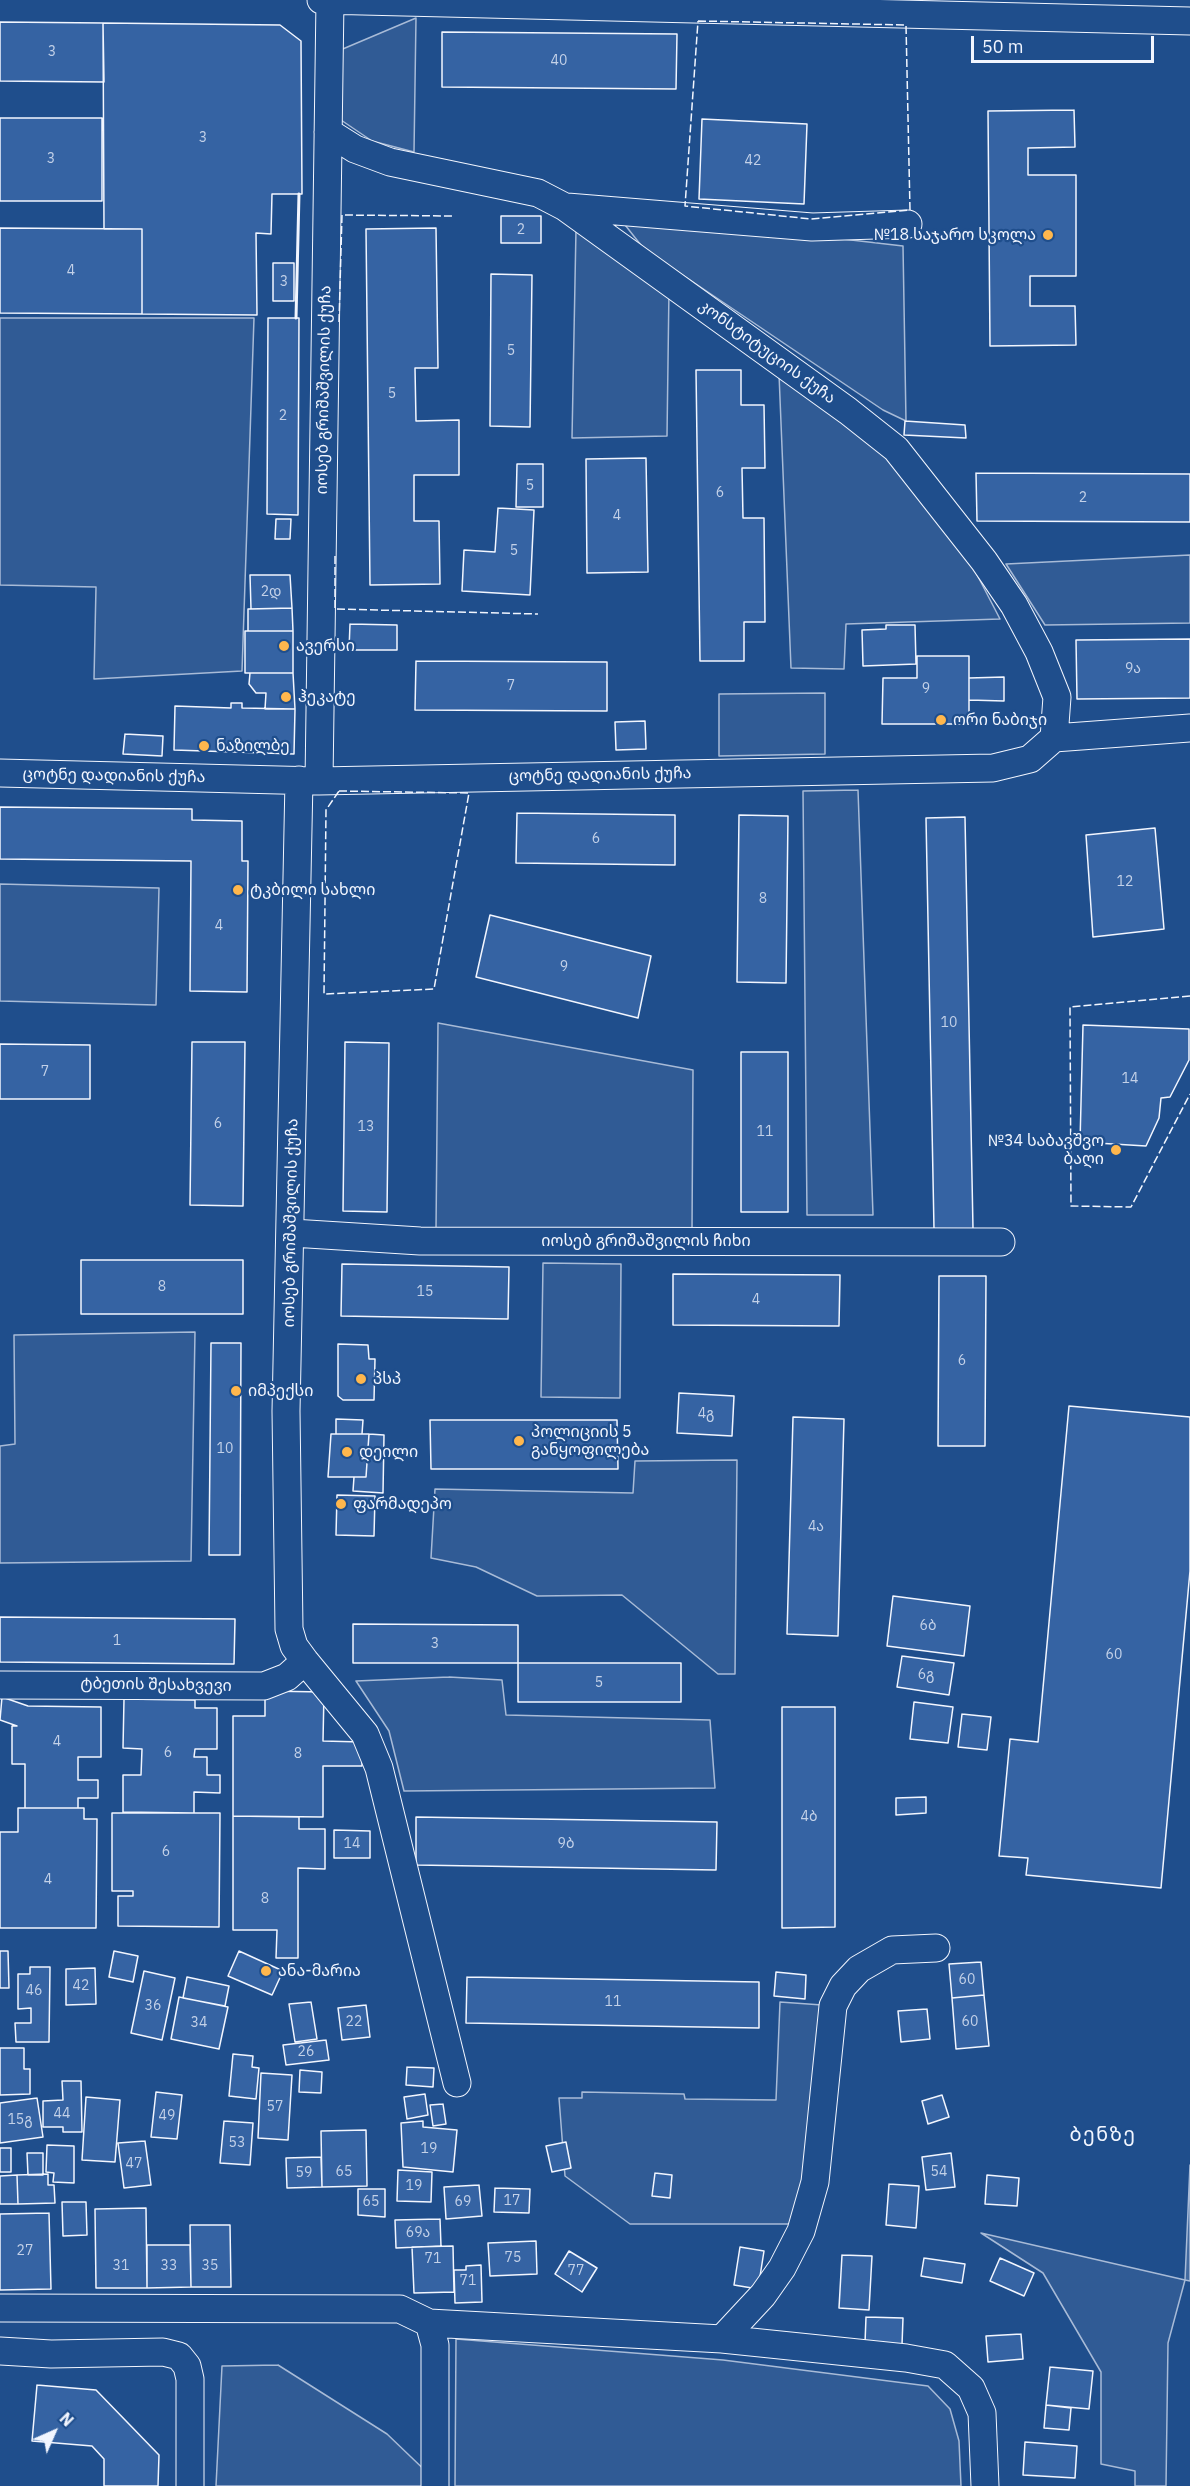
<!DOCTYPE html>
<meta charset="utf-8">
<style>
body{margin:0}
#map{position:relative;width:1190px;height:2486px;overflow:hidden;background:#1f4e8c;font-family:"IBM Plex Sans",sans-serif}
canvas{display:block}
.north{position:absolute;left:24px;top:2402px;width:60px;height:60px;-webkit-text-stroke:4px #1f4e8c;paint-order:stroke;rotate:45deg;font-size:16px;font-weight:700;line-height:24px;text-align:center;color:#f2f6ff}
.north::after{content:'';display:block;margin:auto;width:21px;height:27px;background:#f2f6ff;clip-path:polygon(50% 0,100% 100%,50% 72%,0 100%)}
.scale{position:absolute;left:971px;top:36px;width:183px;height:27px;box-sizing:border-box;border:3px solid #f2f6ff;border-top:0;padding-left:8px;font-size:18px;line-height:21px;white-space:nowrap;color:#f2f6ff;-webkit-text-stroke:4px #1f4e8c;paint-order:stroke}
</style>
<div id="map">
<canvas width="1190" height="2486"></canvas>
<div class="north">N</div>
<div class="scale">50 m</div>
</div>
<script>
const c = document.querySelector('canvas').getContext('2d');
c.lineJoin = 'round';
function fill(path, color) { c.fillStyle = color; c.fill(path, 'evenodd'); }
const poly = rows => new Path2D(rows.map(r => 'M' + r).join(''));
function strokePath(path, color, width, dash) { c.strokeStyle = color; c.lineWidth = width; c.lineCap = dash ? 'butt' : 'round'; c.setLineDash(dash || []); c.stroke(path); }
function write(font, color, halo, rows, align = 'center') {
  c.font = font + ' "IBM Plex Sans","Noto Sans Georgian",sans-serif'; c.lineWidth = 4.5; c.setLineDash([]); c.textBaseline = 'middle'; c.strokeStyle = halo; c.fillStyle = color; for (const [text, x, y, turn = 0] of rows) {
    c.save(); c.translate(x, y); c.rotate((+turn || 0) * Math.PI / 180); c.textAlign = isNaN(turn) ? turn : align; if (halo) c.strokeText(text, 0, 0); c.fillText(text, 0, 0); c.restore();
  }
}
const green = poly([
 [416,18,414,152,372,141,341,120,338,51,416,18],
 [635,215,903,246,906,421,883,410,644,249,618,216,635,215],
 [576,229,669,289,667,436,572,438,576,229],
 [0,318,254,318,242,671,94,679,96,587,0,585,0,318],
 [779,374,900,468,971,563,1000,619,846,624,844,669,791,668,779,374],
 [1190,555,1190,623,1045,625,1006,564,1190,555],
 [825,693,825,754,719,756,719,694,825,693],
 [858,790,873,1215,807,1215,803,791,858,790],
 [0,884,159,888,156,1005,0,1001,0,884],
 [438,1023,693,1070,692,1230,436,1230,438,1023],
 [543,1263,621,1264,620,1398,541,1397,543,1263],
 [195,1332,191,1561,0,1563,0,1446,15,1444,14,1335,195,1332],
 [737,1460,735,1674,718,1674,622,1595,537,1596,476,1567,431,1558,435,1489,633,1493,635,1461,737,1460],
 [449,1677,502,1680,506,1715,710,1720,715,1788,404,1791,389,1731,356,1681,449,1677],
 [780,2002,822,2005,804,2178,791,2224,630,2224,565,2176,559,2098,582,2098,582,2092,684,2094,685,2099,776,2100,780,2002],
 [981,2233,1185,2280,1168,2343,1166,2486,1135,2486,1135,2471,1101,2464,1101,2372,1043,2273,981,2233],
 [456,2339,723,2360,928,2386,950,2409,959,2441,961,2486,455,2486,456,2339],
 [278,2365,387,2434,435,2480,435,2486,216,2486,222,2366,278,2365]
]);
fill(green, '#305b95');
strokePath(green, '#a8bbd7', 1.5);
const water = poly([
 [1190,2165,1190,2281,1185,2280,1190,2165]
]);
fill(water, '#446ba0');
strokePath(water, '#a8bbd7', 1.5);
const building = poly([
 [0,22,103,23,104,82,0,81,0,22],
 [103,23,280,25,301,41,302,194,272,194,271,234,256,233,257,315,142,314,142,229,104,229,103,23],
 [442,32,677,34,676,89,442,87,442,32],
 [1074,110,1075,147,1028,148,1028,175,1076,175,1076,276,1030,276,1030,306,1075,306,1076,345,990,346,988,111,1074,110],
 [0,118,102,118,102,201,0,201,0,118],
 [702,119,807,124,804,204,699,199,702,119],
 [501,216,541,216,541,243,501,243,501,216],
 [0,228,142,229,142,314,0,313,0,228],
 [436,228,438,368,415,368,416,421,459,420,459,475,414,475,414,521,439,521,440,584,370,585,366,229,436,228],
 [273,263,294,263,294,301,273,301,273,263],
 [491,274,532,275,530,427,490,426,491,274],
 [268,318,299,318,298,515,267,514,268,318],
 [696,370,741,370,741,405,764,405,765,468,742,468,743,518,764,518,765,622,744,622,744,661,700,661,696,370],
 [905,421,965,425,966,438,904,435,905,421],
 [646,458,648,572,587,573,586,459,646,458],
 [517,464,543,464,543,507,516,507,517,464],
 [976,473,1190,474,1190,522,977,521,976,473],
 [498,508,534,510,530,595,462,591,464,550,495,552,498,508],
 [276,519,291,519,290,539,275,539,276,519],
 [250,575,290,575,292,608,251,609,250,575],
 [292,608,293,631,248,631,248,609,292,608],
 [350,624,397,625,397,650,349,650,350,624],
 [886,625,915,625,916,664,863,666,862,630,886,629,886,625],
 [245,631,293,631,293,673,245,673,245,631],
 [1190,639,1190,698,1077,699,1076,640,1190,639],
 [917,656,969,656,969,724,882,724,883,678,917,678,917,656],
 [416,661,607,662,607,711,415,710,416,661],
 [250,673,293,673,295,709,265,709,266,693,256,693,249,684,250,673],
 [1004,677,1004,701,969,700,969,678,1004,677],
 [231,703,242,703,242,708,295,709,294,754,174,750,175,706,231,708,231,703],
 [645,721,646,749,616,750,615,722,645,721],
 [125,734,163,736,162,756,123,754,125,734],
 [0,807,192,809,192,820,242,821,242,861,248,861,247,992,190,991,191,861,0,859,0,807],
 [517,813,675,815,675,865,516,863,517,813],
 [739,815,788,816,786,983,737,982,739,815],
 [965,817,973,1229,934,1229,926,818,965,817],
 [1155,828,1164,929,1093,937,1086,835,1155,828],
 [490,915,651,956,638,1018,476,977,490,915],
 [1083,1025,1189,1029,1189,1060,1170,1097,1161,1098,1159,1118,1146,1146,1080,1142,1083,1025],
 [192,1042,245,1042,243,1206,190,1205,192,1042],
 [345,1042,389,1043,387,1212,343,1211,345,1042],
 [0,1044,90,1045,90,1099,0,1099,0,1044],
 [741,1052,788,1052,788,1212,741,1212,741,1052],
 [81,1260,243,1260,243,1314,81,1314,81,1260],
 [342,1264,509,1267,508,1319,341,1316,342,1264],
 [673,1274,840,1275,839,1326,673,1325,673,1274],
 [939,1276,986,1276,985,1446,938,1446,939,1276],
 [211,1343,241,1343,240,1555,209,1555,211,1343],
 [338,1344,368,1345,369,1359,375,1359,374,1400,343,1400,338,1396,338,1344],
 [679,1393,734,1396,732,1436,677,1433,679,1393],
 [1069,1406,1190,1417,1190,1571,1161,1888,1026,1875,1028,1858,999,1856,1010,1739,1038,1742,1069,1406],
 [793,1417,844,1419,838,1636,787,1634,793,1417],
 [336,1419,363,1420,362,1434,336,1434,336,1419],
 [430,1420,617,1420,618,1469,431,1469,430,1420],
 [331,1434,369,1434,366,1477,328,1477,331,1434],
 [369,1434,384,1435,383,1493,353,1491,354,1477,366,1477,369,1434],
 [337,1495,375,1496,374,1536,336,1535,337,1495],
 [893,1596,970,1606,964,1656,887,1646,893,1596],
 [0,1617,235,1619,234,1664,0,1662,0,1617],
 [353,1624,518,1625,518,1663,353,1663,353,1624],
 [902,1656,954,1663,949,1695,897,1687,902,1656],
 [518,1663,681,1663,681,1702,518,1702,518,1663],
 [265,1691,324,1692,323,1741,362,1742,362,1766,323,1766,323,1817,233,1816,233,1716,265,1716,265,1691],
 [2,1697,28,1706,101,1707,101,1757,78,1757,78,1780,98,1780,98,1798,78,1798,78,1808,25,1808,25,1764,12,1764,12,1726,17,1726,0,1720,2,1697],
 [124,1699,195,1700,195,1708,217,1708,217,1749,195,1749,194,1757,207,1757,207,1775,220,1775,220,1793,194,1792,194,1813,123,1812,123,1775,141,1775,142,1749,123,1748,124,1699],
 [914,1702,953,1707,948,1743,910,1739,914,1702],
 [782,1707,835,1707,835,1927,782,1928,782,1707],
 [962,1714,991,1717,987,1750,958,1747,962,1714],
 [926,1797,926,1813,896,1815,896,1798,926,1797],
 [18,1808,84,1808,84,1819,97,1819,96,1928,0,1928,0,1832,18,1832,18,1808],
 [112,1813,220,1813,219,1927,118,1926,118,1896,133,1896,133,1891,112,1891,112,1813],
 [233,1816,299,1817,299,1829,325,1829,325,1869,298,1868,298,1958,276,1958,277,1930,233,1930,233,1816],
 [416,1817,717,1822,716,1870,416,1865,416,1817],
 [334,1830,370,1831,370,1858,334,1858,334,1830],
 [0,1951,8,1951,9,1988,0,1988,0,1951],
 [114,1951,138,1956,133,1982,109,1977,114,1951],
 [239,1951,283,1971,272,1995,228,1976,239,1951],
 [981,1962,984,1995,952,1998,949,1964,981,1962],
 [30,1967,50,1967,49,2042,16,2042,15,2023,31,2023,31,2008,18,2009,18,1974,30,1974,30,1967],
 [95,1968,96,2004,66,2005,66,1969,95,1968],
 [144,1971,175,1978,162,2040,131,2033,144,1971],
 [776,1972,806,1975,805,1999,774,1996,776,1972],
 [187,1977,229,1986,225,2006,183,1998,187,1977],
 [467,1977,759,1982,759,2028,466,2023,467,1977],
 [984,1995,989,2046,956,2049,952,1998,984,1995],
 [179,1997,228,2007,219,2049,171,2039,179,1997],
 [311,2002,317,2039,295,2042,289,2004,311,2002],
 [366,2005,370,2037,342,2040,338,2008,366,2005],
 [927,2009,930,2039,901,2042,898,2011,927,2009],
 [326,2040,329,2060,286,2065,283,2045,326,2040],
 [0,2048,24,2048,24,2069,30,2069,30,2094,0,2095,0,2048],
 [233,2054,253,2056,252,2067,259,2068,256,2099,229,2096,233,2054],
 [407,2067,434,2068,433,2087,406,2085,407,2067],
 [300,2070,322,2072,321,2093,299,2092,300,2070],
 [261,2073,292,2075,288,2140,258,2138,261,2073],
 [62,2081,81,2081,82,2132,63,2132,63,2127,43,2127,43,2101,63,2100,62,2081],
 [156,2092,182,2095,177,2139,151,2137,156,2092],
 [425,2094,428,2115,407,2119,404,2097,425,2094],
 [942,2095,949,2117,928,2124,922,2101,942,2095],
 [86,2097,120,2100,115,2162,82,2160,86,2097],
 [37,2098,43,2137,0,2143,0,2103,37,2098],
 [443,2104,446,2124,433,2126,430,2105,443,2104],
 [224,2121,253,2123,250,2165,220,2163,224,2121],
 [423,2121,423,2127,457,2130,453,2172,403,2167,401,2123,423,2121],
 [366,2130,367,2186,322,2187,321,2131,366,2130],
 [145,2141,151,2185,124,2188,118,2143,145,2141],
 [566,2142,571,2168,552,2172,546,2146,566,2142],
 [47,2145,74,2146,74,2183,53,2182,54,2173,46,2172,47,2145],
 [0,2148,11,2148,11,2172,0,2172,0,2148],
 [27,2153,43,2153,43,2175,28,2175,27,2153],
 [951,2153,955,2187,926,2190,922,2157,951,2153],
 [321,2157,322,2187,287,2188,286,2158,321,2157],
 [398,2170,432,2172,431,2202,397,2201,398,2170],
 [655,2173,672,2175,670,2198,652,2196,655,2173],
 [48,2174,48,2185,54,2185,55,2203,18,2204,17,2175,48,2174],
 [17,2175,18,2204,0,2204,0,2176,17,2175],
 [987,2175,1019,2178,1017,2206,985,2204,987,2175],
 [889,2184,919,2186,916,2228,886,2225,889,2184],
 [479,2185,482,2216,446,2219,444,2187,479,2185],
 [495,2188,530,2189,529,2213,494,2212,495,2188],
 [358,2189,385,2189,385,2217,358,2215,358,2189],
 [62,2202,86,2202,87,2235,63,2236,62,2202],
 [146,2208,147,2288,96,2288,95,2209,146,2208],
 [49,2213,51,2289,0,2290,0,2214,49,2213],
 [440,2219,441,2246,396,2248,395,2220,440,2219],
 [190,2225,230,2225,231,2287,191,2287,190,2225],
 [536,2241,537,2274,490,2276,488,2243,536,2241],
 [147,2245,190,2245,191,2287,147,2288,147,2245],
 [453,2246,454,2292,414,2293,412,2247,453,2246],
 [740,2247,764,2251,758,2289,734,2285,740,2247],
 [569,2251,597,2268,582,2292,555,2274,569,2251],
 [842,2255,872,2256,869,2310,839,2308,842,2255],
 [924,2258,965,2264,962,2283,921,2276,924,2258],
 [1000,2258,1034,2273,1024,2296,990,2281,1000,2258],
 [481,2265,482,2302,455,2303,454,2270,466,2270,466,2266,481,2265],
 [866,2317,903,2318,902,2345,865,2343,866,2317],
 [1021,2334,1023,2359,988,2362,986,2336,1021,2334],
 [1050,2367,1093,2371,1089,2409,1046,2405,1050,2367],
 [37,2385,96,2390,159,2455,158,2486,104,2486,104,2459,92,2446,32,2441,37,2385],
 [1046,2405,1071,2408,1069,2430,1044,2428,1046,2405],
 [1025,2442,1077,2446,1075,2478,1023,2475,1025,2442]
]);
fill(building, '#3563a3');
strokePath(building, '#f2f6ff', 1.5);
const minor = poly([
 [321,0,1190,21],
 [328,132,355,149,390,162,538,193,565,207,848,411,896,449,984,561,1014,605,1039,652,1057,697,1054,738],
 [567,207,812,227,908,224],
 [0,773,319,781,993,768,1030,759,1054,738,1190,728],
 [299,780,286,1411,289,1629,294,1646,305,1661,365,1734,379,1768,457,2083],
 [319,781,330,0],
 [292,1233,420,1241,1001,1242],
 [0,1685,264,1686,287,1677,305,1661],
 [0,2308,400,2309,429,2323,722,2339,906,2358,945,2365,971,2388,982,2413,985,2486],
 [429,2323,435,2345,435,2486],
 [722,2339,763,2295,782,2268,801,2231,815,2182,833,2006,843,1986,859,1969,892,1950,936,1948],
 [0,2351,51,2354,163,2352,179,2356,187,2366,190,2379,190,2486]
]);
strokePath(minor, '#f2f6ff', 29);
strokePath(minor, '#1f4e8c', 27);
strokePath(poly([
 [698,21,906,25,910,210,811,219,685,206,698,21],
 [339,322,342,215,453,216],
 [335,556,335,609,538,614],
 [339,791,469,793,434,989,324,994,326,810,339,791],
 [1190,996,1070,1007,1071,1206,1131,1207,1190,1094]
]), '#f2f6ff', 1.5, [8, 3]);
strokePath(poly([
 [296,318,299,194]
]), '#f2f6ff', 3);
for (const [x, y, r, color] of [
 [1048,235,6,"#ffb74d"],
 [284,646,6,"#ffb74d"],
 [286,697,6,"#ffb74d"],
 [941,720,6,"#ffb74d"],
 [204,746,6,"#ffb74d"],
 [238,890,6,"#ffb74d"],
 [1116,1150,6,"#ffb74d"],
 [361,1379,6,"#ffb74d"],
 [236,1391,6,"#ffb74d"],
 [519,1441,6,"#ffb74d"],
 [347,1452,6,"#ffb74d"],
 [341,1504,6,"#ffb74d"],
 [266,1971,6,"#ffb74d"]
]) { const dot = new Path2D(); dot.arc(x, y, r, 0, 2 * Math.PI); c.fillStyle = color; c.fill(dot); strokePath(dot, '#1f4e8c', 2); }
write('14px', '#c3d1e8', null, [
 ["3",52,52],
 ["40",559,61],
 ["3",203,138],
 ["3",51,159],
 ["42",753,161],
 ["2",521,230],
 ["4",71,271],
 ["3",284,282],
 ["5",511,351],
 ["5",392,394],
 ["2",283,416],
 ["5",530,486],
 ["6",720,493],
 ["2",1083,498],
 ["4",617,516],
 ["5",514,551],
 ["2დ",271,592],
 ["9ა",1133,669],
 ["7",511,686],
 ["9",926,689],
 ["6",596,839],
 ["12",1125,882],
 ["8",763,899],
 ["4",219,926],
 ["9",564,967],
 ["10",949,1023],
 ["7",45,1072],
 ["14",1130,1079],
 ["6",218,1124],
 ["13",366,1127],
 ["11",765,1132],
 ["8",162,1287],
 ["15",425,1292],
 ["4",756,1300],
 ["6",962,1361],
 ["4გ",706,1414],
 ["10",225,1449],
 ["4ა",816,1527],
 ["6ბ",928,1626],
 ["1",117,1641],
 ["3",435,1644],
 ["60",1114,1655],
 ["6გ",926,1675],
 ["5",599,1683],
 ["4",57,1742],
 ["6",168,1753],
 ["8",298,1754],
 ["4ბ",809,1817],
 ["14",352,1844],
 ["9ბ",566,1844],
 ["6",166,1852],
 ["4",48,1880],
 ["8",265,1899],
 ["60",967,1980],
 ["42",81,1986],
 ["46",34,1991],
 ["11",613,2002],
 ["36",153,2006],
 ["22",354,2022],
 ["60",970,2022],
 ["34",199,2023],
 ["26",306,2052],
 ["57",275,2107],
 ["44",62,2114],
 ["49",167,2116],
 ["15გ",20,2120],
 ["53",237,2143],
 ["19",429,2149],
 ["47",134,2164],
 ["65",344,2172],
 ["54",939,2172],
 ["59",304,2173],
 ["19",414,2186],
 ["17",512,2201],
 ["65",371,2202],
 ["69",463,2202],
 ["69ა",418,2233],
 ["27",25,2251],
 ["75",513,2258],
 ["71",433,2259],
 ["31",121,2266],
 ["33",169,2266],
 ["35",210,2266],
 ["77",576,2271],
 ["71",468,2281]
]);
write('16px', '#f2f6ff', '#1f4e8c', [
 ["№18 საჯარო სკოლა",1036,235,"right"],
 ["ავერსი",296,646],
 ["ჰეკატე",298,697],
 ["ორი ნაბიჯი",953,720],
 ["ნაზილბე",216,746],
 ["ტკბილი სახლი",250,890],
 ["№34 საბავშვო",1104,1141,"right"],
 ["ბაღი",1104,1159,"right"],
 ["პსპ",373,1379],
 ["იმპექსი",248,1391],
 ["პოლიციის 5",531,1432],
 ["განყოფილება",531,1450],
 ["დეილი",359,1452],
 ["ფარმადეპო",353,1504],
 ["ანა-მარია",278,1971]
], 'left');
write('16px', '#f2f6ff', '#1f4e8c', [
 ["კონსტიტუციის ქუჩა",767,352,36],
 ["იოსებ გრიშაშვილის ქუჩა",324,390,-89],
 ["ცოტნე დადიანის ქუჩა",600,775,-1],
 ["ცოტნე დადიანის ქუჩა",114,776,1],
 ["იოსებ გრიშაშვილის ქუჩა",291,1223,-89],
 ["იოსებ გრიშაშვილის ჩიხი",646,1241],
 ["ტბეთის შესახვევი",156,1685,1]
]);
c.letterSpacing = '1.5px';
write('20px', '#f2f6ff', '#1f4e8c', [
 ["ბენზე",1103,2135]
]);
c.letterSpacing = '0px';
</script>
